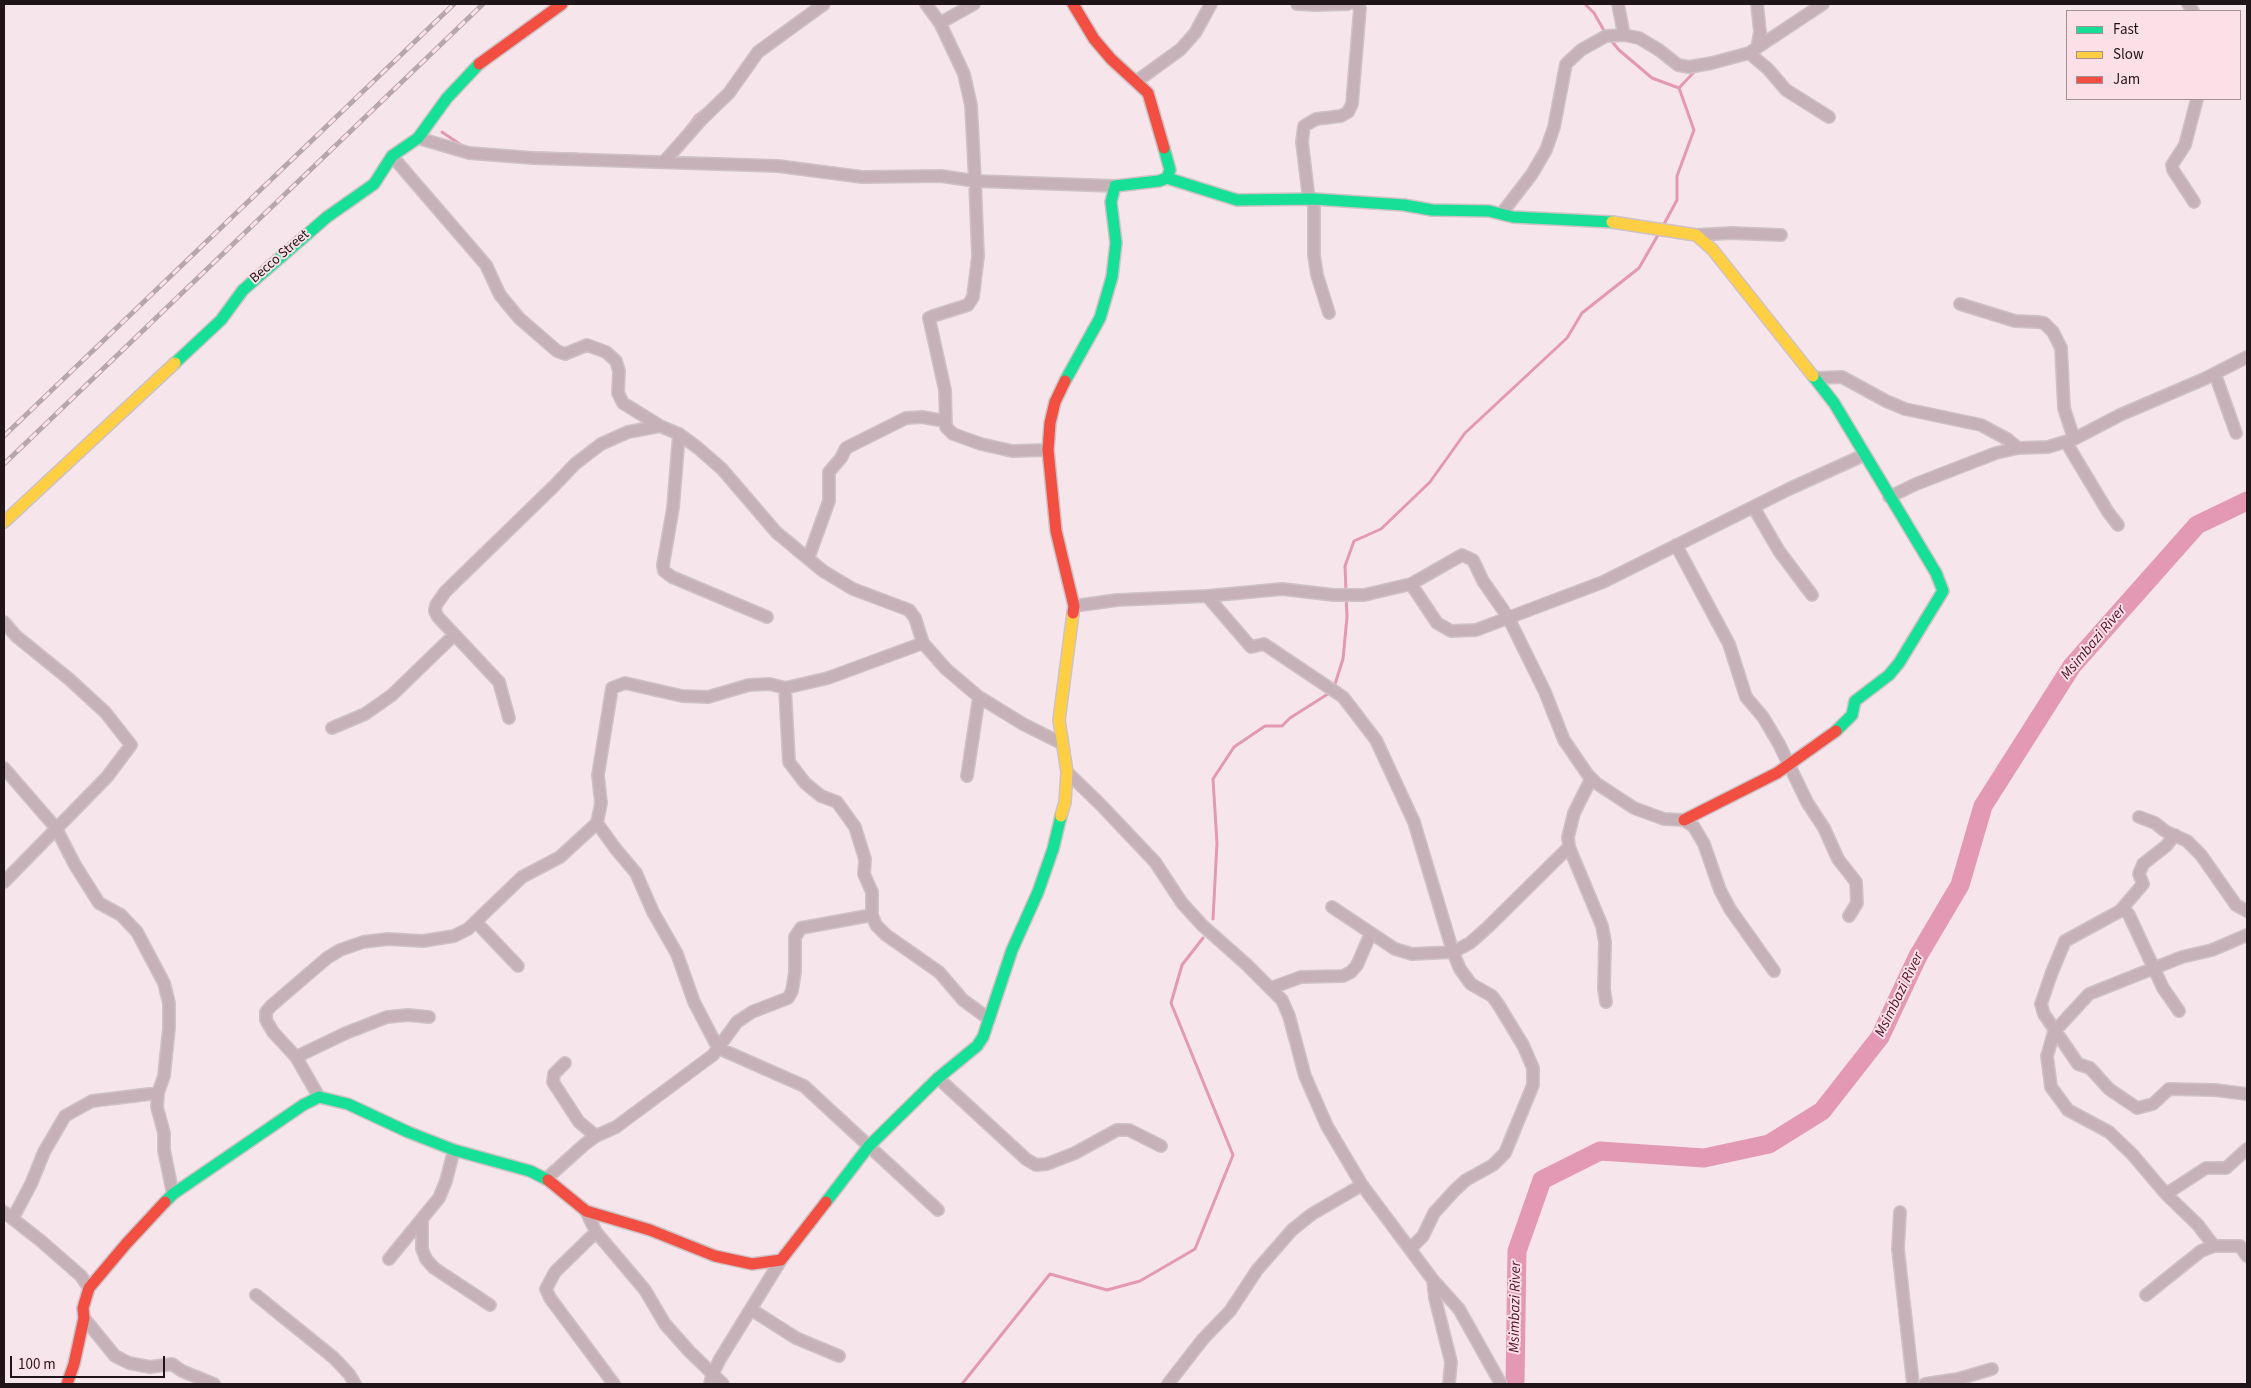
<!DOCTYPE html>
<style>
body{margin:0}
#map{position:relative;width:2251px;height:1388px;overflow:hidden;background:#f6e6eb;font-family:"Source Sans 3",sans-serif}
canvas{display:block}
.frame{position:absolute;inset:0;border:5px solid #201518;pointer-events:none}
.legend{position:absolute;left:2066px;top:10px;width:175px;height:90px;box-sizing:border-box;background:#fce0e8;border:1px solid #a48f95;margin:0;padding:6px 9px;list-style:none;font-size:15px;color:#201518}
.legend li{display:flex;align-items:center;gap:10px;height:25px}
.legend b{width:25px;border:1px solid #a48f95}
.scale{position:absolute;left:10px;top:1356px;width:155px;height:22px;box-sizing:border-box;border:2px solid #201518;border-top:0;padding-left:6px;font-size:15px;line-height:18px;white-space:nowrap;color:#201518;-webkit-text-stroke:4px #fce0e8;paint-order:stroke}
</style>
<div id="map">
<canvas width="2251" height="1388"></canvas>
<div class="frame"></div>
<ul class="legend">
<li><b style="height:6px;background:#16e098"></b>Fast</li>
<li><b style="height:6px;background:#ffcf43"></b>Slow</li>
<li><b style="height:6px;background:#f24e42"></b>Jam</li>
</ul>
<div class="scale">100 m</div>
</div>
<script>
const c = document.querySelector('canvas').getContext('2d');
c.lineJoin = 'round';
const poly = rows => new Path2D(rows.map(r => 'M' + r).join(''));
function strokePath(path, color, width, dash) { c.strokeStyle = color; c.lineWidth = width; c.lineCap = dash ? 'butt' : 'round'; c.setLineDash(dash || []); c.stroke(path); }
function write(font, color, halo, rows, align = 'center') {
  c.font = font + ' "Source Sans 3",sans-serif'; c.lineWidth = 4; c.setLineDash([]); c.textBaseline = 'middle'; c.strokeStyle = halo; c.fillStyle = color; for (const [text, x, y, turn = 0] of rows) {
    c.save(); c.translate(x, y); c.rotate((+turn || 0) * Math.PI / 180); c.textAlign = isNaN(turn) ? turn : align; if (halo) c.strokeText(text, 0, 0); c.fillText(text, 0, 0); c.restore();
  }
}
strokePath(poly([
 [1585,4,1594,13,1606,34],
 [1610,39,1619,50,1652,78,1679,88,1694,130,1677,176,1677,200,1664,224],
 [1679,88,1696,70],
 [687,128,696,116,705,109],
 [442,132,461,145],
 [533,153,577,154],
 [1334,687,1343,659,1347,617,1345,566,1354,541,1381,529,1430,482,1465,433,1567,338,1582,313,1639,268,1658,235],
 [1213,919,1217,843,1213,779,1234,747,1265,726,1282,726,1290,718,1331,692],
 [962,1384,1050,1274,1107,1290,1140,1281,1195,1249,1233,1155,1171,1003,1182,965,1203,938]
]), '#e399b4', 3);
strokePath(poly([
 [1515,1384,1517,1251,1542,1180,1600,1151,1704,1158,1769,1144,1822,1111,1880,1037,1918,956,1960,885,1983,806,2072,666,2197,525,2247,501]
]), '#e399b4', 19);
const street = poly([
 [926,4,940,23,964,74,971,105,975,181,978,256,973,297,968,305,933,316,929,318,945,390,946,427,953,434,981,444,1012,451,1048,450],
 [1297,4,1315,5,1348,4],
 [1618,4,1624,35],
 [2188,4,2193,11],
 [940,23,974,4],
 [1757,48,1760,32,1757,4],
 [1749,53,1768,69,1786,90,1829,117],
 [1137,81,1181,49,1195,33,1211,4],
 [418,138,469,153,533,158,778,166,862,177,941,176,975,181,1115,186],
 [392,156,486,265,500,295,519,318,557,351,565,354,587,345,606,352,616,361,619,371,618,393,623,403,660,426,679,434,698,448,722,469,776,532,823,571,853,589,909,610,915,618,923,643,946,669,979,697,1023,724,1061,743],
 [664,162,701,120,729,93,758,52,824,4],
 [1314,199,1314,255,1317,275,1329,313],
 [1309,200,1302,142,1304,126,1316,119,1341,116,1348,112,1352,104,1360,8,1356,4],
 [2194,202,2173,170,2172,165,2185,145,2197,99],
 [1502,213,1532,174,1546,150,1554,127,1566,64,1581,50,1606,36,1624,35,1639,38,1659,50,1678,65,1689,67,1712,63,1749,53,1823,4],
 [1696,235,1732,233,1781,235],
 [1960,304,2015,321,2038,322,2044,323,2053,332,2061,348,2064,408,2074,439],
 [2215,374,2236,433],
 [1815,378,1842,377,1886,401,1905,409,1981,425,2007,439,2018,448],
 [679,434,673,508,663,565,664,571,672,577,767,617],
 [2066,442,2108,512,2118,525],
 [1889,497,1916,484,1996,453,2018,448,2048,447,2074,439,2120,415,2204,379,2247,357],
 [1754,508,1779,551,1812,595],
 [1676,545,1729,644,1746,697,1763,717,1779,744,1807,802,1824,828,1838,859,1856,882,1857,903,1849,916],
 [808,559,829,501,829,472,841,458,846,448,906,418,922,417,945,421],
 [1411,584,1437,623,1451,631,1476,630,1603,582,1789,489,1864,455],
 [1207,596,1251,647,1264,644,1343,697,1376,740,1414,822,1453,952,1460,969,1471,984,1492,996,1498,1004,1523,1045,1533,1068,1533,1085,1505,1153,1493,1165,1466,1180,1455,1190,1434,1213,1423,1236,1411,1248],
 [1074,606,1117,600,1207,596,1282,589,1334,595,1364,595,1411,584,1462,555,1473,560,1483,581,1508,617,1545,692,1564,740,1588,775,1596,783,1634,808,1664,819,1684,820,1694,827,1704,844,1720,890,1730,909,1774,971],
 [4,622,16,636,69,679,105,712,131,745,107,777,4,882],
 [785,688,789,762,805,783,821,796,837,802,855,827,865,859,864,874,872,892,872,915,876,925,886,935,939,972,963,1000,989,1019],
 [509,718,499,682,438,617,435,611,436,605,445,592,553,487,575,464,601,444,628,432,660,426],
 [332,728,365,714,392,695,454,635],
 [4,768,56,828,75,865,99,903,121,915,137,932,164,983,169,1003,169,1028,164,1076,158,1093,157,1107,164,1133,164,1150,173,1194],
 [1067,772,1101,805,1155,862,1182,903,1202,925,1246,964,1282,1000,1289,1016,1305,1076,1327,1126,1362,1185,1433,1280,1459,1309,1501,1384],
 [967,776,979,697],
 [1591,779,1574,813,1568,837,1569,847,1602,926,1605,942,1604,989,1606,1002],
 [2139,817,2155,823,2165,831,2187,841,2201,855,2236,905,2247,911],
 [597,823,615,848,636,873,653,912,677,954,694,1002,718,1048,804,1086,938,1210],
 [2175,835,2166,846,2143,864,2139,874,2143,884,2120,911,2065,941,2052,972,2041,1004,2044,1014,2078,1064,2090,1068,2109,1089,2137,1108,2153,1104,2169,1089,2215,1090,2247,1094],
 [1332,907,1395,949,1412,954,1453,952,1470,943,1488,927,1569,847],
 [2120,911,2126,911,2129,915,2163,988,2179,1011],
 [476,922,518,966],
 [2247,935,2212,950,2182,957,2089,994,2054,1032,2047,1056,2051,1087,2068,1110,2109,1132,2132,1154,2166,1194,2198,1225,2214,1246,2240,1246,2247,1256],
 [1271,988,1301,977,1343,976,1351,972,1357,965,1371,933],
 [296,1057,346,1033,387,1017,408,1015,429,1017],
 [565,1063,554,1074,553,1082,579,1122,596,1136],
 [938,1078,1026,1159,1036,1165,1047,1164,1075,1153,1117,1130,1129,1130,1161,1146],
 [319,1097,296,1057,273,1032,266,1020,266,1012,271,1006,327,958,340,950,363,942,388,939,423,941,454,936,468,929,522,877,560,857,597,823,601,803,598,775,612,688,625,683,682,696,708,697,749,685,770,684,785,688,828,678,923,643],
 [546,1179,585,1144,596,1136,616,1127,713,1055,737,1022,752,1012,788,998,792,991,795,972,795,937,801,928,872,915],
 [2166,1194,2206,1168,2226,1168,2247,1149],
 [586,1211,596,1232,645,1290,665,1324,689,1351,723,1384],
 [4,1212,41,1241,81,1276,89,1288],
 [1900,1212,1898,1249,1913,1384],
 [13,1218,31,1184,44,1152,65,1116,92,1101,158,1093],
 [422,1220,422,1249,426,1259,434,1268,490,1305],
 [596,1232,555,1272,546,1289,550,1298,614,1384],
 [389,1259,439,1198,446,1181,454,1150],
 [1433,1280,1435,1298,1451,1362,1449,1384],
 [256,1295,334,1358,349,1374,355,1384],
 [2146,1295,2201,1251,2214,1246],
 [752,1310,796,1338,839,1356],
 [84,1318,115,1356,129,1363,150,1367,172,1364,182,1371,214,1384],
 [710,1384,712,1375,720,1359,781,1260],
 [1168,1384,1203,1339,1230,1311,1257,1270,1292,1230,1312,1214,1362,1185],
 [1925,1384,1958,1379,1992,1369]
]);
const fast = poly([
 [1167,178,1237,200,1314,199,1404,205,1432,210,1489,211,1513,217,1612,222],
 [175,363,221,320,243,290,327,217,374,184,392,156,418,138,447,98,479,64],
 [1813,376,1834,403,1936,573,1943,591,1899,663,1889,675,1855,701,1852,715,1836,731],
 [1065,381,1100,318,1112,277,1116,243,1111,202,1115,186,1159,181,1167,178,1170,170,1164,148],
 [165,1202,173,1194,303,1105,319,1097,348,1104,408,1132,454,1150,530,1171,548,1180],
 [826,1202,869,1146,938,1078,977,1046,983,1037,1012,950,1038,892,1053,849,1061,816]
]);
const slow = poly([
 [1612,222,1696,235,1712,249,1813,376],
 [4,522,175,363],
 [1061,816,1065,802,1067,772,1059,720,1073,613]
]);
const jam = poly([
 [1073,4,1094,39,1111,59,1148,93,1164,148],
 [479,64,562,4],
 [1065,381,1055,402,1050,423,1048,450,1056,531,1074,606,1073,613],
 [1684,820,1777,773,1836,731],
 [548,1180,586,1211,650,1230,715,1256,752,1264,781,1260,826,1202],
 [67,1384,74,1364,84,1318,83,1308,89,1288,126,1244,165,1202]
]);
strokePath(street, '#cec2c6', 14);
strokePath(fast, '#cec2c6', 14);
strokePath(slow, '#cec2c6', 14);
strokePath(jam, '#cec2c6', 14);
strokePath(street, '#c7b1b8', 11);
strokePath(fast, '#16e098', 11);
strokePath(slow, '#ffcf43', 11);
strokePath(jam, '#f24e42', 11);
const rail = poly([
 [4,436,454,4],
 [4,464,483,4]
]);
strokePath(rail, '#b7a7ac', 5);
strokePath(rail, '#fce0e8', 3, [9]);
write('14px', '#201518', '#fce0e8', [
 ["Becco Street",280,257,-41]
]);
write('italic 15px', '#4e0f2b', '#fce0e8', [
 ["Msimbazi River",2094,643,-50],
 ["Msimbazi River",1900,995,-64],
 ["Msimbazi River",1516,1307,-89]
]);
</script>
